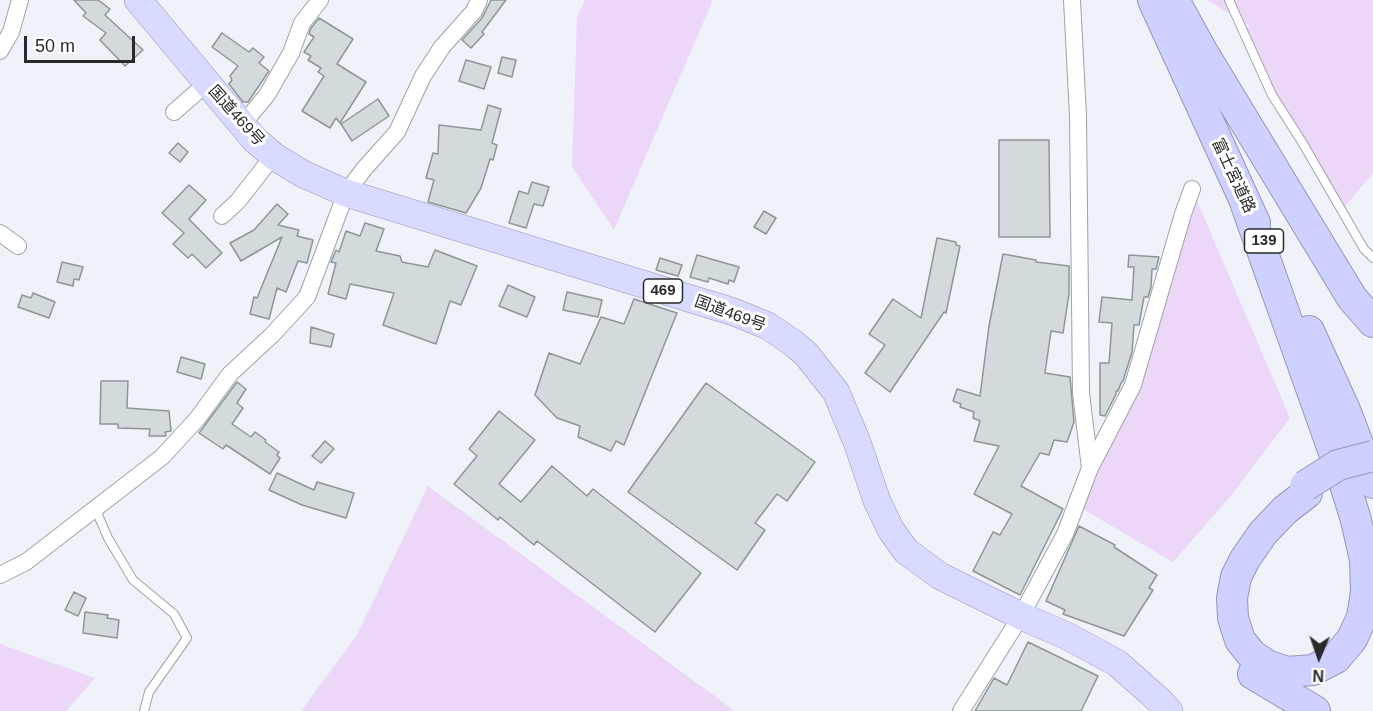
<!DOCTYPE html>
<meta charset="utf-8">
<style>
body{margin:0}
#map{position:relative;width:1373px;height:711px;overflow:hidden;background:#eff3f9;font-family:Arial,sans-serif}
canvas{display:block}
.north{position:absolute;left:1289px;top:627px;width:60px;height:60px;-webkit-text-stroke:4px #fff;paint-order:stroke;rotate:182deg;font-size:16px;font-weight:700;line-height:24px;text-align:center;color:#292a2c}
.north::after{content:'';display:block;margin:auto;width:21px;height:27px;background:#292a2c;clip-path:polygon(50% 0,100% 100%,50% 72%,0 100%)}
.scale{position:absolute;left:24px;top:36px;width:111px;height:27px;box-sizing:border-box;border:3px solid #292a2c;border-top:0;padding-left:8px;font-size:18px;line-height:21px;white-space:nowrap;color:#292a2c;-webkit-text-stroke:4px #fff;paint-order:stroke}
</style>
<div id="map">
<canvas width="1373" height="711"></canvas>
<div class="north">N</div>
<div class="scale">50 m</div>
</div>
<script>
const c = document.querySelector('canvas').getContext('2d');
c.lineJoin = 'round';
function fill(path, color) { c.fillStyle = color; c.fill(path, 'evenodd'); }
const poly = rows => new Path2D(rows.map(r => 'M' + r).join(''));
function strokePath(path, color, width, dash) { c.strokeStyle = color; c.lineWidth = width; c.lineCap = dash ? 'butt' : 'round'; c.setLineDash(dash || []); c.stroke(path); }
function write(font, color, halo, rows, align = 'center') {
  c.font = font + ' Arial,"Noto Sans JP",sans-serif'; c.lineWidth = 6; c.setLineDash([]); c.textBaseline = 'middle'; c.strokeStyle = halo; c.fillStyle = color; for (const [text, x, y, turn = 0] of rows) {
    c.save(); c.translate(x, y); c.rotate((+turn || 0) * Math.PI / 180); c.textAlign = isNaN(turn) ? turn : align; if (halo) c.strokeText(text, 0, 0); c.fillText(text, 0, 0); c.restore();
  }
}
fill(poly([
 [585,0,713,0,614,230,572,167,577,17],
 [1207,0,1373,0,1373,173,1342,210,1282,111,1241,26,1251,27],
 [1192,189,1290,418,1230,497,1173,562,1076,505,1137,390],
 [428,486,735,711,301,711,357,635],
 [0,644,95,678,66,711,0,711]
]), '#ecd7f9');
const building = poly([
 [74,0,98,0,110,9,105,15,143,50,125,66,100,40,106,33,83,16,86,13,74,0],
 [491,0,506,0,482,32,484,34,471,48,462,40,482,18,491,0],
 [319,18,353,39,337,64,366,82,340,123,336,118,330,128,302,111,324,76,318,72,321,68,308,60,311,56,304,52,314,37,309,34,311,28,319,18],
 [222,33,249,52,253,48,264,57,259,63,269,71,248,102,243,102,229,84,232,80,230,76,238,66,212,47,222,33],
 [502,57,516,60,512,77,498,73,502,57],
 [466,60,491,67,484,89,459,81,466,60],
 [378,99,389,116,352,141,341,124,378,99],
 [488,105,501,109,492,143,497,145,493,160,490,159,481,188,466,213,428,202,434,180,426,178,433,153,438,154,439,125,481,130,488,105],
 [999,140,1049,140,1050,237,999,237,999,140],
 [178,143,188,152,180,162,169,153,178,143],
 [532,182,549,187,543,206,534,204,526,228,509,223,519,191,528,194,532,182],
 [189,185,206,200,189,219,222,253,206,268,192,254,188,258,173,244,184,233,162,213,189,185],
 [277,204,288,214,278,225,299,230,297,236,313,240,307,263,298,261,286,292,277,288,269,319,250,314,254,297,257,298,282,237,241,261,230,243,254,230,277,204],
 [764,211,776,218,766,234,754,227,764,211],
 [365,223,384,229,376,251,400,256,402,262,428,267,435,250,477,266,461,305,450,301,436,344,383,325,394,293,350,284,346,299,328,294,336,263,331,262,336,250,339,252,346,231,360,236,365,223],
 [937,238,956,242,956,245,960,246,946,313,944,312,890,392,865,373,885,345,869,334,893,299,921,318,937,238],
 [1003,254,1036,260,1036,262,1069,266,1069,294,1063,333,1051,331,1045,373,1070,377,1074,422,1067,442,1054,440,1049,455,1040,453,1021,486,1063,509,1020,595,973,571,993,532,1000,535,1012,514,974,494,999,446,974,441,980,421,973,418,974,412,960,407,961,404,953,401,957,389,980,396,989,326,1003,254],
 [697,255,739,267,734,282,729,280,728,284,709,278,708,282,690,277,697,255],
 [1129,255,1159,257,1156,269,1152,269,1151,287,1148,297,1144,297,1139,325,1134,325,1132,352,1123,381,1121,383,1118,391,1116,391,1116,394,1105,416,1100,415,1100,363,1109,363,1112,323,1099,322,1102,297,1132,300,1134,267,1128,267,1129,255],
 [660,258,682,265,678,276,656,270,660,258],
 [62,262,83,267,79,280,74,279,73,286,57,282,62,262],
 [508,285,535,297,527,317,499,306,508,285],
 [567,292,602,300,598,317,563,310,567,292],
 [33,293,55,302,49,318,18,307,22,295,31,298,33,293],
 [634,299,677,313,624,445,616,441,611,451,578,437,580,426,557,418,535,395,549,353,580,364,601,317,624,324,634,299],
 [311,327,334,334,331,347,310,343,311,327],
 [181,357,205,364,201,379,177,372,181,357],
 [101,381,128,381,127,408,169,411,171,431,165,432,166,436,149,436,150,429,118,428,118,424,100,424,101,381],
 [237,382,246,389,237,403,243,408,232,424,251,437,255,432,266,440,265,442,279,452,277,455,280,458,270,474,226,445,223,449,199,433,237,382],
 [706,383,815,462,787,501,777,494,755,523,765,530,737,570,628,492,706,383],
 [499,411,535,440,499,484,521,502,552,466,587,496,593,489,701,573,655,632,537,541,534,545,500,517,498,520,454,484,477,456,469,449,499,411],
 [325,441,334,449,321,463,312,456,325,441],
 [277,473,314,490,317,482,354,493,346,518,302,505,269,490,277,473],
 [1079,526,1115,545,1114,547,1157,575,1149,588,1153,590,1124,636,1063,614,1065,610,1046,601,1079,526],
 [74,592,86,598,78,616,65,610,74,592],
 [85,612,108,615,107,618,119,620,117,638,83,633,85,612],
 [1028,642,1098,676,1081,711,975,711,994,678,1007,685,1028,642]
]);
fill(building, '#d3dadd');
strokePath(building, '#8e9597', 1.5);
const service = poly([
 [1229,0,1272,95,1302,142,1364,249,1373,258],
 [95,508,108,538,133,580,174,614,187,638,149,692,144,711]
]);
const minor = poly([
 [0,51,11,32,20,0],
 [174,112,207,83],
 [242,125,267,95,291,53,302,23,320,0],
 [222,216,238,201,274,155],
 [0,233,18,246],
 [1090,468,1133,385,1183,214,1192,189],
 [0,575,26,562,162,457,197,419,230,374,272,335,307,297,346,193,364,169,397,132,423,76,442,47,474,11,479,0],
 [961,711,1021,616,1065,534,1090,468,1081,393,1078,116,1072,0]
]);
const trunk = poly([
 [138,0,255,140,275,157,303,174,346,193,734,312,768,326,793,343,806,354,836,392,857,442,877,501,891,530,906,551,940,576,1021,616,1067,636,1117,663,1161,702,1169,711]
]);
const motorway = poly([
 [1153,0,1255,223],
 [1174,0,1202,51,1352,298,1373,322],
 [1246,205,1344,481,1356,520,1365,560,1366,592,1362,617,1352,639,1336,658,1313,670,1287,672,1267,665,1252,655,1240,640,1233,618,1232,598,1236,577,1245,559,1263,533,1285,510,1307,493],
 [1309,331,1345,410,1373,483],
 [1253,674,1315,711]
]);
strokePath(service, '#9ea3a8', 10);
strokePath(minor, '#9ea3a8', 18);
strokePath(trunk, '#9496b5', 28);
strokePath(motorway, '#9496b5', 32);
strokePath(service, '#fff', 8);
strokePath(minor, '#fff', 16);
strokePath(trunk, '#d8daff', 27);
strokePath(motorway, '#ced0ff', 30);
const motorwayBridge = poly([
 [1305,486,1338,465,1373,456]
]);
strokePath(motorwayBridge, '#9496b5', 32, []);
strokePath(motorwayBridge, '#ced0ff', 30);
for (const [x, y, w] of [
 [1264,241,39],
 [663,291,39]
]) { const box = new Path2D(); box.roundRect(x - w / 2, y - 12, w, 24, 4.5); c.fillStyle = '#fff'; c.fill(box); strokePath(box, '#292a2c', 1.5); }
write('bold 15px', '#292a2c', null, [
 ["139",1264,241],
 ["469",663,291]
]);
write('16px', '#292a2c', '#fff', [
 ["国道469号",236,116,48],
 ["富士宮道路",1233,176,65],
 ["国道469号",730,314,20]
]);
</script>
